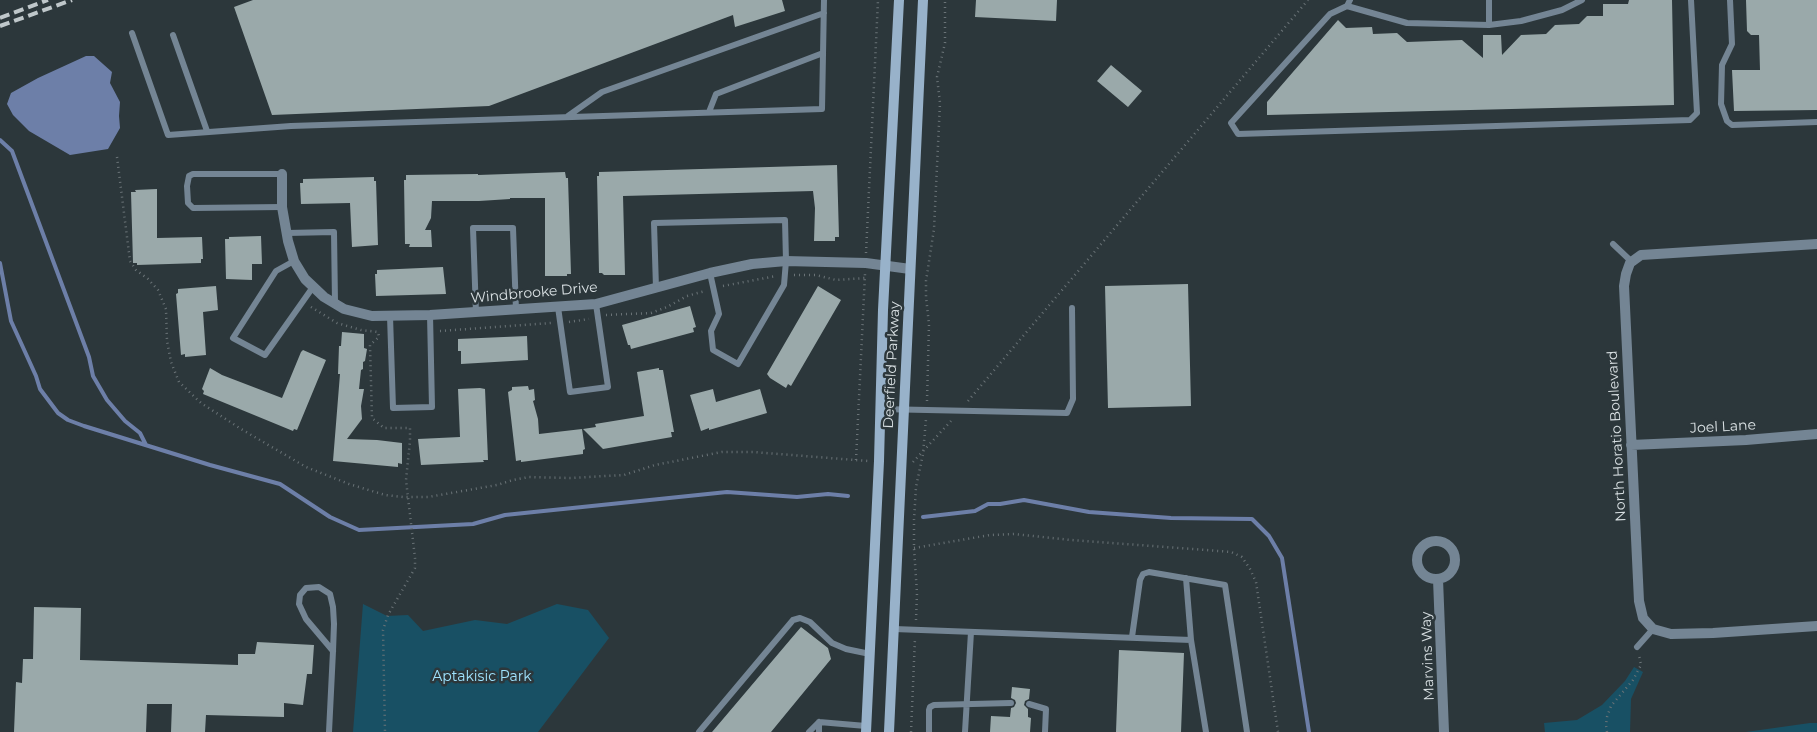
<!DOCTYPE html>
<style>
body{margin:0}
canvas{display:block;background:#2c373b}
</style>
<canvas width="1817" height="732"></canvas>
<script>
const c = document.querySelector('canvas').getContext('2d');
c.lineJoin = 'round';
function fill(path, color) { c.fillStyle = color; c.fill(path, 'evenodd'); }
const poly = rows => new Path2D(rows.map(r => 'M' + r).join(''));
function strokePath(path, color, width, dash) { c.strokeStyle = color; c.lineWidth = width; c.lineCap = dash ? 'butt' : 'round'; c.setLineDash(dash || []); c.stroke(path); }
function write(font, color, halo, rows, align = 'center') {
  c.font = font + ' Montserrat,sans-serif'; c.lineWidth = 5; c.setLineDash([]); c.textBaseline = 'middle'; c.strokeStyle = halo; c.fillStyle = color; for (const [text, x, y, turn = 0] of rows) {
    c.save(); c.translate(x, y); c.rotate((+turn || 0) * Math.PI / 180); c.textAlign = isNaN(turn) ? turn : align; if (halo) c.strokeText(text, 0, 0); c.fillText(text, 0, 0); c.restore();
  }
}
fill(poly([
 [363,604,387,616,408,615,423,631,475,620,507,624,557,604,588,610,609,638,538,732,353,732],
 [1634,667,1643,672,1631,699,1630,732,1545,732,1544,723,1577,720,1602,705,1625,681],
 [1810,723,1817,723,1817,732,1746,732]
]), '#185064');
fill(poly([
 [86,56,94,56,112,72,110,83,120,102,119,116,120,128,108,149,70,155,29,131,13,115,7,104,11,93,38,78]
]), '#6d7fa8');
strokePath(poly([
 [0,140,12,151,89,357,93,376,107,400,125,421,140,433,146,445],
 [0,263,11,321,36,376,40,389,58,413,68,420,84,426,210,465,280,484,330,517,359,530,473,524,505,515,727,492,797,497,828,494,848,496],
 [923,517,975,511,988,504,1000,504,1024,500,1089,512,1171,518,1252,519,1269,536,1282,558,1309,732]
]), '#6d7fa8', 4);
fill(poly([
 [253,0,782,0,785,11,735,27,733,15,489,106,272,115,234,7],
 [976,0,1057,0,1056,21,975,17],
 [1629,0,1672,0,1674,105,1267,115,1267,102,1338,20,1346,28,1372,27,1373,34,1397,33,1407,42,1462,40,1483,58,1483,35,1501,35,1502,55,1521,35,1546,34,1555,25,1579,24,1587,16,1603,16,1603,4,1628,4],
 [1746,0,1817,0,1817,110,1734,111,1732,70,1760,70,1759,35,1751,35,1747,31],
 [1111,65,1142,91,1128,107,1097,81],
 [837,165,839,237,835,237,835,241,814,241,815,208,813,191,623,196,625,275,604,275,602,273,599,273,597,176,599,176,599,172],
 [565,172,566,178,568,178,571,274,567,274,567,276,545,276,545,198,510,198,510,199,479,201,432,201,431,218,425,230,431,230,432,247,409,247,410,244,405,244,404,180,406,180,406,175,478,174,478,175],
 [374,177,374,181,376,181,378,245,352,247,350,203,301,204,300,183,303,183,303,179],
 [157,189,157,238,202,237,203,259,201,259,201,263,137,265,137,263,133,263,131,192,136,192,135,190],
 [261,236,262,264,252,264,252,280,226,279,225,239,229,239,229,237],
 [443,267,446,294,376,296,375,274,377,274,377,270],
 [1188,284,1191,406,1108,408,1105,286],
 [216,286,218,310,203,312,206,355,185,357,185,354,181,355,176,294,178,293,178,289],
 [818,286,841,300,791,386,788,384,786,388,770,378,767,374],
 [690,306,696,327,693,328,694,332,631,349,630,345,628,345,622,325],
 [342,332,364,334,364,348,367,349,365,361,363,362,363,369,361,370,359,389,364,389,361,406,362,419,347,439,377,440,402,443,402,464,398,463,398,467,333,461,340,374,338,374,339,346,341,346],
 [527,336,528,360,461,364,461,351,458,351,458,339],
 [303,350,326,360,297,430,294,429,293,431,203,394,204,391,202,389,210,368,222,375,282,398,301,352],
 [659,368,659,370,663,370,674,432,671,432,672,437,603,449,583,429,596,427,595,424,644,416,637,372],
 [528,386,529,390,534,389,535,400,533,401,538,419,539,434,582,429,585,449,583,450,583,454,521,462,521,460,516,461,508,392,512,390,512,387],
 [480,388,485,389,488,460,483,460,484,462,421,465,418,439,460,437,458,389],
 [713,389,716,402,760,389,767,413,709,430,709,428,701,431,690,395],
 [34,607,81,608,80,660,238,665,238,654,255,654,257,642,314,645,312,674,307,674,303,705,284,703,284,717,206,715,205,732,171,732,172,704,147,704,146,732,14,732,16,682,22,683,23,659,33,659],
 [801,627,828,648,831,659,771,732,712,732],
 [1119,650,1184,653,1181,732,1116,732],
 [1012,687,1030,689,1029,699,1025,701,1024,705,1028,709,1028,717,1031,718,1030,732,990,732,991,716,1010,717,1011,708,1014,707,1016,703,1015,700,1011,698]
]), '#9aa9aa');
strokePath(poly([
 [117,157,130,261,136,270,148,279,158,290,166,309,167,341,171,362,179,382,201,403,241,429,306,467,349,484,385,495,403,497,428,497,497,485,513,480,529,477,570,478,624,475,655,465,722,452,753,452,868,461],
 [866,253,878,0],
 [794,275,816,275,836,280,865,278],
 [723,286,776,276],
 [311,307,337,323,361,330,378,332,379,337,370,345,372,418,384,428,410,428,410,441,406,480,415,558,415,568,388,615,383,630,385,732],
 [606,315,651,313,667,307,687,296,705,291],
 [569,322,589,319],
 [440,331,551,323],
 [927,401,929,324,926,297,926,281,934,229,940,103,937,77,945,43,945,0],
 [968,401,1308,0],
 [856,460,865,274],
 [913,462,951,421],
 [914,548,990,535,1014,534,1071,540,1206,550,1231,552,1242,557,1250,569,1256,582,1278,732],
 [916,620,917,593,914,548,914,520,916,487,923,454,926,419],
 [911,732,915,638],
 [1607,732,1606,725,1607,717,1611,706,1633,680,1641,665,1639,655]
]), '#6a7377', 2.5, [1, 4]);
strokePath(poly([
 [1350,0,1347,6,1407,23,1489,25,1521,21,1562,10,1582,0],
 [1489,0,1489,25],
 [1730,0,1732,44,1722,65,1721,104,1727,121,1732,125,1817,122],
 [1347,6,1330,14,1231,123,1238,134,1690,120,1697,113,1691,0],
 [132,33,168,135,291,126,822,109,824,0],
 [173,35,207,131],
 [709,112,716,94,823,53],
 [568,116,602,92,824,13],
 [282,174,193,174,189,176,187,186,188,203,193,208,282,207],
 [287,233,334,232,335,303],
 [1613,244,1632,262],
 [294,261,276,271,233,338,265,355,313,287],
 [656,288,654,223,785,220,786,261,784,285,738,364,713,350,711,331,719,314,710,273],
 [558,307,570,392,608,387,596,304],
 [476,313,473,228,513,228,516,310],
 [390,316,393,408,432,407,430,315],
 [880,409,1067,413,1073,399,1072,308],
 [1186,578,1191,640,1206,732],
 [894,629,1191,640],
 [1132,637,1140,580,1143,574,1149,572,1225,585,1247,732],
 [1637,647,1653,629],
 [1029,704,1046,709,1045,732],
 [329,732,333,651,334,624,333,607,330,594,319,587,306,588,300,595,299,604,306,619,333,651],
 [699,732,793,620,800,618,810,622,832,643,846,649,870,654],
 [809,732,819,722],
 [819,732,819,722,866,726],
 [929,732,929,710,930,707,934,705,1011,703],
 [965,732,971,632]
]), '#748594', 6);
strokePath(poly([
 [282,174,282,207,288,241,294,261,305,279,324,297,344,309,372,316,430,315,596,304,710,273,752,264,786,261,866,263,910,269],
 [1817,244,1641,255,1630,263,1626,274,1624,286,1639,601,1643,618,1653,629,1671,634,1713,633,1817,626],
 [1631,445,1746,440,1817,434],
 '1417 560a19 19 0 1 1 38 0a19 19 0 1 1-38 0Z',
 [1438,579,1444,732]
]), '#748594', 10);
strokePath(poly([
 [866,732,879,461,883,310,899,0],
 [889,732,923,0]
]), '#98b2ca', 10);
strokePath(poly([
 [0,18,48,0],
 [0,26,72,0]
]), '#bfc7ca', 4, [10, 5]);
write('14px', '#d9e0e3', '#2c373b', [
 ["Windbrooke Drive",534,293,-5],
 ["Deerfield Parkway",892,365,-87],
 ["Joel Lane",1723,427,-3],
 ["North Horatio Boulevard",1617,436,-93],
 ["Marvins Way",1428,656,-92]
]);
write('14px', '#9fe3fe', '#2c373b', [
 ["Aptakisic Park",482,677]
]);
</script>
